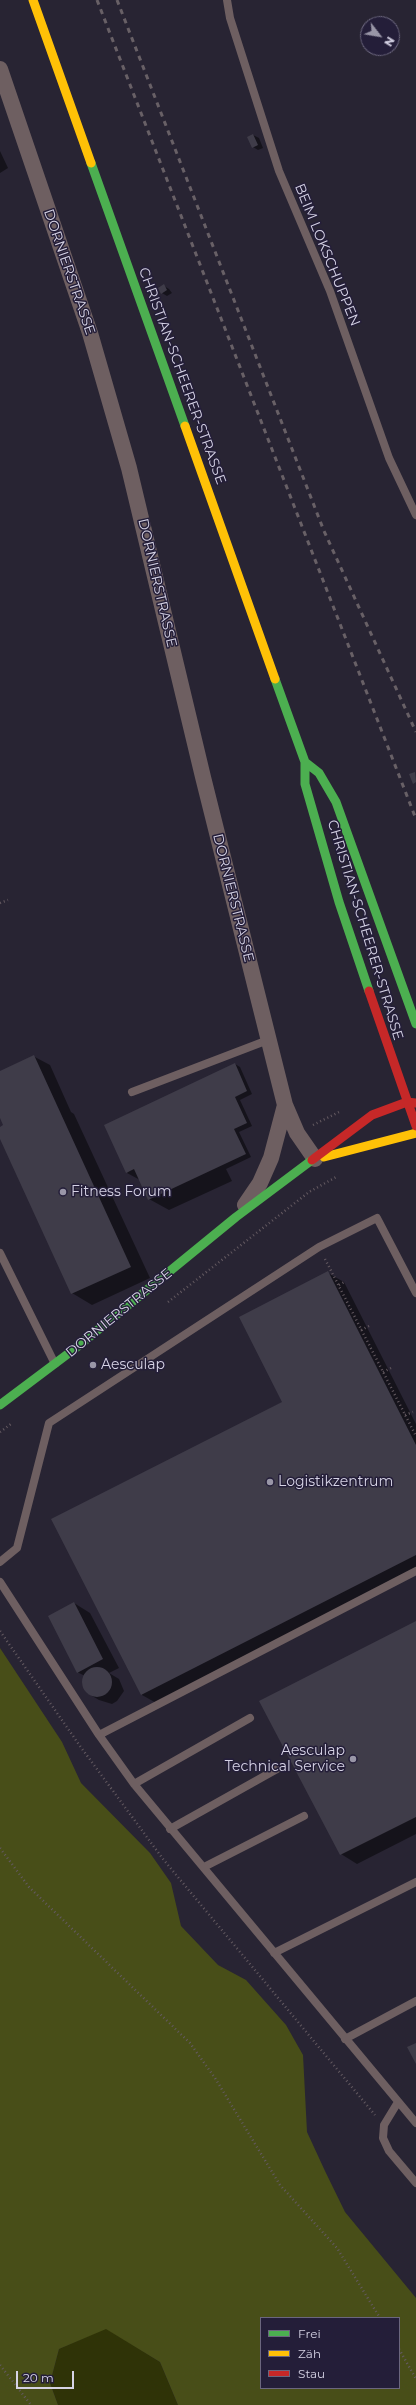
<!DOCTYPE html>
<meta charset="utf-8">
<style>
body{margin:0}
#map{position:relative;width:416px;height:2405px;overflow:hidden;background:#282433;font-family:Montserrat,sans-serif}
canvas{display:block}
.legend{position:absolute;left:260px;top:2317px;width:140px;height:72px;box-sizing:border-box;background:#241e39;border:1px solid #6b667e;margin:0;padding:5px 7px;list-style:none;font-size:12px;color:#d6d3e5}
.legend li{display:flex;align-items:center;gap:8px;height:20px}
.legend b{width:20px;border:1px solid #6b667e}
.north{position:absolute;left:360px;top:16px;width:40px;height:40px;box-sizing:border-box;background:#241e39;border:1px solid #6b667e;border-radius:50%;rotate:121deg;font-size:11px;font-weight:700;line-height:16px;text-align:center;color:#d6d3e5}
.north::after{content:'';display:block;margin:auto;width:14px;height:18px;background:#9996a7;clip-path:polygon(50% 0,100% 100%,50% 72%,0 100%)}
.scale{position:absolute;left:16px;top:2371px;width:58px;height:18px;box-sizing:border-box;border:2px solid #d6d3e5;border-top:0;padding-left:5px;font-size:12px;line-height:14px;white-space:nowrap;color:#d6d3e5;-webkit-text-stroke:3px #241e39;paint-order:stroke}
</style>
<div id="map">
<canvas width="416" height="2405"></canvas>
<ul class="legend">
<li><b style="height:5px;background:#4caf50"></b>Frei</li>
<li><b style="height:5px;background:#ffc107"></b>Zäh</li>
<li><b style="height:5px;background:#c62828"></b>Stau</li>
</ul>
<div class="north">N</div>
<div class="scale">20 m</div>
</div>
<script>
const c = document.querySelector('canvas').getContext('2d');
c.lineJoin = 'round';
function fill(path, color) { c.fillStyle = color; c.fill(path, 'evenodd'); }
const poly = rows => new Path2D(rows.map(r => 'M' + r).join(''));
function strokePath(path, color, width, dash) { c.strokeStyle = color; c.lineWidth = width; c.lineCap = dash ? 'butt' : 'round'; c.setLineDash(dash || []); c.stroke(path); }
function write(font, color, halo, rows, align = 'center') {
  c.font = font + ' Montserrat,sans-serif'; c.lineWidth = 3; c.setLineDash([]); c.textBaseline = 'middle'; c.strokeStyle = halo; c.fillStyle = color; for (const [text, x, y, turn = 0] of rows) {
    c.save(); c.translate(x, y); c.rotate((+turn || 0) * Math.PI / 180); c.textAlign = isNaN(turn) ? turn : align; if (halo) c.strokeText(text, 0, 0); c.fillText(text, 0, 0); c.restore();
  }
}
fill(poly([
 [106,2328,160,2362,178,2405,58,2405,50,2383,59,2349]
]), '#2f3307');
fill(poly([
 [0,1648,62,1742,81,1783,150,1853,171,1883,181,1926,218,1965,246,1980,286,2025,303,2055,307,2132,325,2171,345,2212,416,2298,416,2405,178,2405,160,2362,106,2329,59,2349,50,2383,58,2405,0,2405],
 [261,2318,399,2318,399,2388,261,2388]
]), '#484e18');
fill(poly([
 [253,135,259,138,263,148,258,150,253,147],
 [0,151,8,168,0,173],
 [164,286,169,289,172,293,167,296,162,293],
 [33,1056,50,1065,71,1112,74,1114,150,1278,92,1305,72,1293,0,1137,0,1128,5,1125,0,1115,0,1072],
 [235,1064,240,1067,252,1094,240,1100,252,1126,239,1132,251,1157,226,1169,232,1181,169,1210,149,1199,140,1180,127,1173],
 [328,1273,344,1282,416,1424,416,1572,158,1704,142,1695,53,1520,283,1402],
 [74,1603,90,1613,119,1668,109,1673,119,1679,124,1691,117,1701,112,1704,99,1700,87,1693,82,1684,85,1676,77,1672],
 [416,1622,416,1834,357,1864,341,1854]
]), '#0007');
fill(poly([
 [253,134,258,145,252,148,247,137],
 [164,284,167,290,161,294,158,288],
 [415,772,416,782,413,784,409,774],
 [34,1055,131,1267,71,1294,0,1139,0,1127,3,1125,0,1118,0,1071],
 [235,1063,247,1091,235,1097,247,1123,234,1129,246,1154,148,1200,134,1169,126,1173,104,1125],
 [328,1271,416,1445,416,1555,141,1695,51,1519,282,1402,239,1317],
 [74,1602,103,1659,77,1673,48,1616],
 [416,1621,416,1817,340,1855,259,1701],
 '82 1682a15 15 0 1 1 30 0a15 15 0 1 1-30 0Z',
 [416,2043,416,2064,407,2047]
]), '#3f3c49');
strokePath(poly([
 [0,903,8,900],
 [313,1125,339,1112],
 [325,1259,416,1436],
 [339,1285,346,1281],
 [168,1302,309,1192,338,1176],
 [361,1330,369,1326],
 [383,1372,391,1368],
 [405,1415,413,1412],
 [0,1432,11,1424],
 [0,1631,80,1746,163,1859,375,2115],
 [0,1848,29,1887,190,2043,215,2078,280,2185,337,2248,380,2318],
 [399,2349,416,2379],
 [0,2365,31,2405]
]), '#645a61', 2.5, [1, 3]);
strokePath(poly([
 [227,0,230,18,279,171,330,291,389,458,416,515],
 [132,1092,268,1040],
 [0,1253,55,1364],
 [0,1562,17,1548,49,1423,319,1247,377,1218,416,1293],
 [0,1582,99,1735,134,1784,416,2123],
 [99,1735,416,1571],
 [134,1784,250,1718],
 [170,1829,277,1769],
 [204,1867,304,1816],
 [274,1953,416,1882],
 [345,2039,416,2001],
 [398,2102,384,2125,383,2138,389,2151,416,2183]
]), '#6e5f61', 8);
strokePath(poly([
 [0,69,90,333,129,468,203,777,285,1105,297,1133,315,1159],
 [245,1205,260,1183,271,1158,285,1105]
]), '#6e5f61', 16);
strokePath(poly([
 [91,163,185,426],
 [275,679,305,762,305,784,339,902,369,991],
 [305,762,319,773,336,802,416,1024],
 [0,1405,77,1347,236,1217,312,1160]
]), '#4caf50', 9);
strokePath(poly([
 [33,0,91,163],
 [185,426,275,679],
 [324,1157,416,1133]
]), '#ffc107', 9);
strokePath(poly([
 [369,991,416,1126],
 [312,1160,372,1115,407,1102,416,1103]
]), '#c62828', 9);
strokePath(poly([
 [97,0,416,819],
 [117,0,324,531,416,732]
]), '#686066', 3, [5, 5]);
for (const [x, y, r, color] of [
 [63,1192,4,"#9996a7"],
 [93,1365,4,"#9996a7"],
 [270,1482,4,"#9996a7"],
 [353,1759,4,"#9996a7"]
]) { const dot = new Path2D(); dot.arc(x, y, r, 0, 2 * Math.PI); c.fillStyle = color; c.fill(dot); strokePath(dot, '#241e39', 1.5); }
write('14px', '#d6d3e5', '#241e39', [
 ["BEIM LOKSCHUPPEN",327,255,68],
 ["DORNIERSTRASSE",69,272,71],
 ["CHRISTIAN-SCHEERER-STRASSE",182,376,70],
 ["DORNIERSTRASSE",157,583,77],
 ["DORNIERSTRASSE",233,898,76],
 ["CHRISTIAN-SCHEERER-STRASSE",365,930,73],
 ["DORNIERSTRASSE",119,1313,-39]
]);
write('14px', '#d6d3e5', '#241e39', [
 ["Fitness Forum",71,1192],
 ["Aesculap",101,1365],
 ["Logistikzentrum",278,1482],
 ["Aesculap",345,1751,"right"],
 ["Technical Service",345,1767,"right"]
], 'left');
</script>
